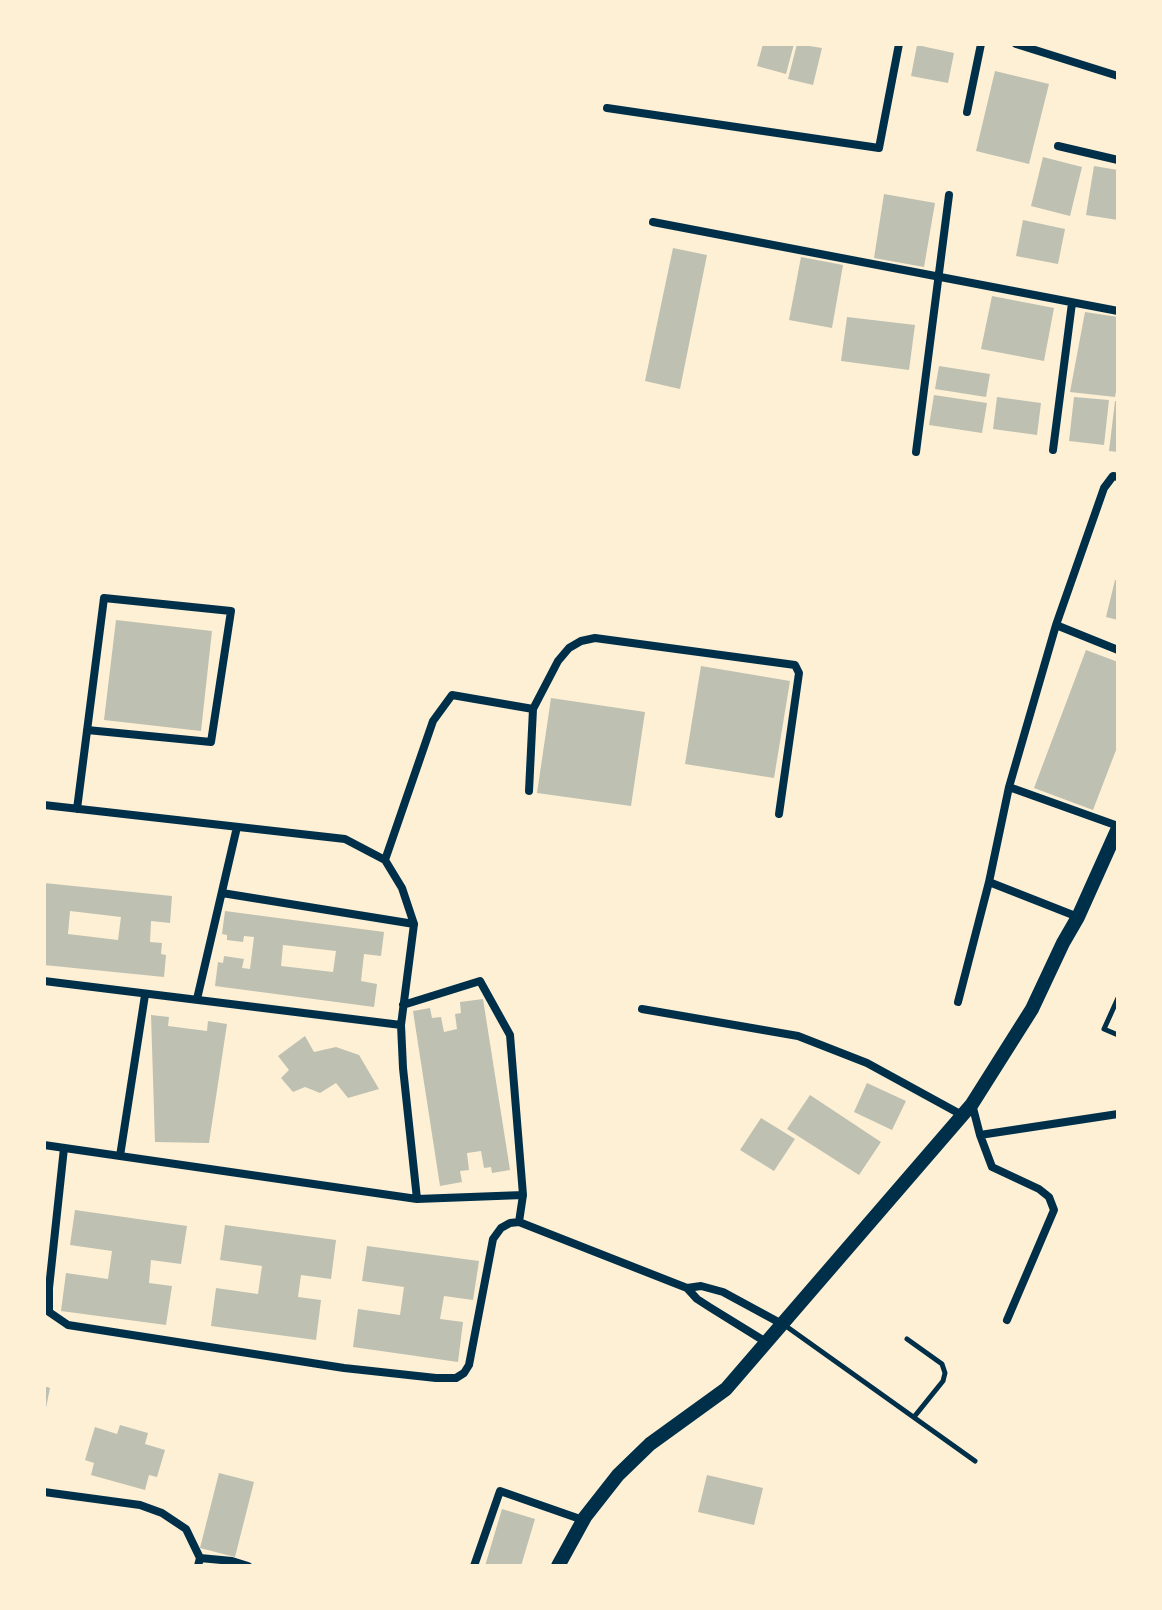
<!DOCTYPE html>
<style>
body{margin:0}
#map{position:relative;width:1162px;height:1610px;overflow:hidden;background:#fdf0d5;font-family:"Open Sans",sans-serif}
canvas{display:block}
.frame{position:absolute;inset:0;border:46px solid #fdf0d5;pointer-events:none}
</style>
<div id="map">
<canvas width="1162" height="1610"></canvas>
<div class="frame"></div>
</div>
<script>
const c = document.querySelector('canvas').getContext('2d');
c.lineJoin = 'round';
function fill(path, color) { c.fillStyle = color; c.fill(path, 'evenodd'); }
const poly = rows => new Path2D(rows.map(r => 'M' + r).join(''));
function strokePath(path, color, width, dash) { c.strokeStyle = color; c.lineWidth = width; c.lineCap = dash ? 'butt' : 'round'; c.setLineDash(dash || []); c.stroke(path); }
fill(poly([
 [763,44,794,44,786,74,757,66],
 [797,44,822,48,813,85,788,79],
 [917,45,954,53,948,83,911,76],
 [995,71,1049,84,1029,164,976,151],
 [1043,157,1082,167,1070,216,1031,206],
 [1094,166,1118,170,1118,220,1086,215],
 [884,194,935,203,924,267,874,258],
 [1023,220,1065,229,1058,264,1016,256],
 [673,248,707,255,680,389,645,381],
 [801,257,843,265,832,328,789,320],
 [992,296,1054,308,1044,361,981,349],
 [1085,312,1118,317,1118,381,1115,397,1070,392],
 [847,317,915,325,909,370,841,361],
 [939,366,990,374,986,397,935,389],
 [934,395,987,403,982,433,929,425],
 [997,397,1041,403,1037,435,993,429],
 [1074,397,1109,400,1104,445,1069,441],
 [1115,401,1118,401,1118,452,1109,451],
 [1115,580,1118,580,1118,620,1106,617],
 [116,620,212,631,201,731,104,720],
 [1086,650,1118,662,1118,745,1093,810,1034,788],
 [701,666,790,681,774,778,685,764],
 [551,698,645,712,631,806,537,793],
 [44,883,172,896,170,923,151,921,150,942,162,943,161,954,166,955,164,977,44,965],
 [70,911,121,917,118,940,68,934],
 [225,911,384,932,381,956,364,954,361,981,377,984,374,1007,215,986,218,962,223,963,224,956,244,959,242,968,250,969,254,937,244,936,243,942,227,940,227,935,222,934],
 [283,945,336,951,333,972,281,966],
 [483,999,510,1170,492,1173,491,1167,484,1168,481,1151,467,1153,469,1170,460,1171,462,1182,440,1186,413,1011,430,1008,432,1018,441,1017,444,1032,457,1029,455,1014,461,1013,460,1002],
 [151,1015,169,1017,168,1026,207,1031,208,1021,227,1024,209,1143,155,1142],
 [305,1036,314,1052,336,1047,359,1055,379,1089,348,1098,336,1083,320,1093,305,1087,293,1092,281,1078,289,1070,278,1056],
 [867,1083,906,1101,892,1130,854,1112],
 [810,1095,881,1142,859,1175,787,1129],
 [761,1118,795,1139,774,1171,740,1150],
 [75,1210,187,1226,181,1264,151,1260,149,1283,172,1286,166,1325,61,1311,66,1273,108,1279,112,1251,70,1245],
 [225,1225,336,1240,331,1279,301,1275,298,1297,321,1300,316,1340,211,1326,216,1288,258,1294,262,1266,220,1260],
 [367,1246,479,1261,473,1300,444,1296,440,1319,463,1322,458,1362,353,1347,358,1309,400,1315,404,1287,362,1281],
 [44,1386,50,1388,45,1413,44,1413],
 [120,1425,148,1433,145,1444,165,1450,157,1477,149,1475,145,1490,91,1475,94,1463,85,1460,95,1427,117,1434],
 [219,1473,254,1482,235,1557,200,1548],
 [707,1475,763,1488,754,1525,698,1512],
 [502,1509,535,1519,521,1566,485,1566]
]), '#bec0b2');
strokePath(poly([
 [1118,998,1104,1029,1118,1035],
 [783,1324,975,1461],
 [907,1339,942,1364,945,1373,943,1381,914,1417]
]), '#003049', 5);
strokePath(poly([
 [1016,44,1118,76],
 [607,108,879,148,899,44],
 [967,112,981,44],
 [1058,146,1118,160],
 [653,222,1118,311],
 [1053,450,1072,303],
 [916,452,949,195],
 [1056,625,1118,650],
 [1009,787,1118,826],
 [529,791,533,709,558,661,569,648,581,641,595,638,795,665,799,673,779,814],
 [44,805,345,839,385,860,402,888,414,924],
 [77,809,104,598,231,611,211,742,87,730],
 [385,860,433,721,452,695,533,709],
 [222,893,414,924,401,1025,403,1068,417,1199],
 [1078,917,989,882,1009,787,1056,625,1104,488,1113,476,1118,477],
 [44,981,401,1025],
 [197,999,237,827],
 [958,1002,989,882],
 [403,1005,480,981,510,1035,523,1195],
 [642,1009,798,1036,867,1063,962,1115],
 [972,1104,980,1135,992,1167,1039,1189,1049,1197,1054,1210,1007,1320],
 [980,1135,1118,1114],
 [44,1145,417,1199,523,1195,519,1222],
 [64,1148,49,1288,49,1312,68,1325,344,1368,436,1378,456,1378,464,1373,469,1365,493,1239,501,1228,510,1223,519,1222],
 [120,1156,145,995],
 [519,1222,687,1288,697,1299,711,1308,766,1342],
 [687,1288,701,1286,723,1292,782,1324],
 [44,1492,140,1505,162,1513,186,1529,200,1558],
 [198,1566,200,1558,232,1561,248,1566],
 [474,1566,500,1491,583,1520]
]), '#003049', 8);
strokePath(poly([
 [558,1566,585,1517,618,1475,650,1444,726,1389,972,1104,1032,1009,1063,943,1078,917,1118,828]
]), '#003049', 14);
</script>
